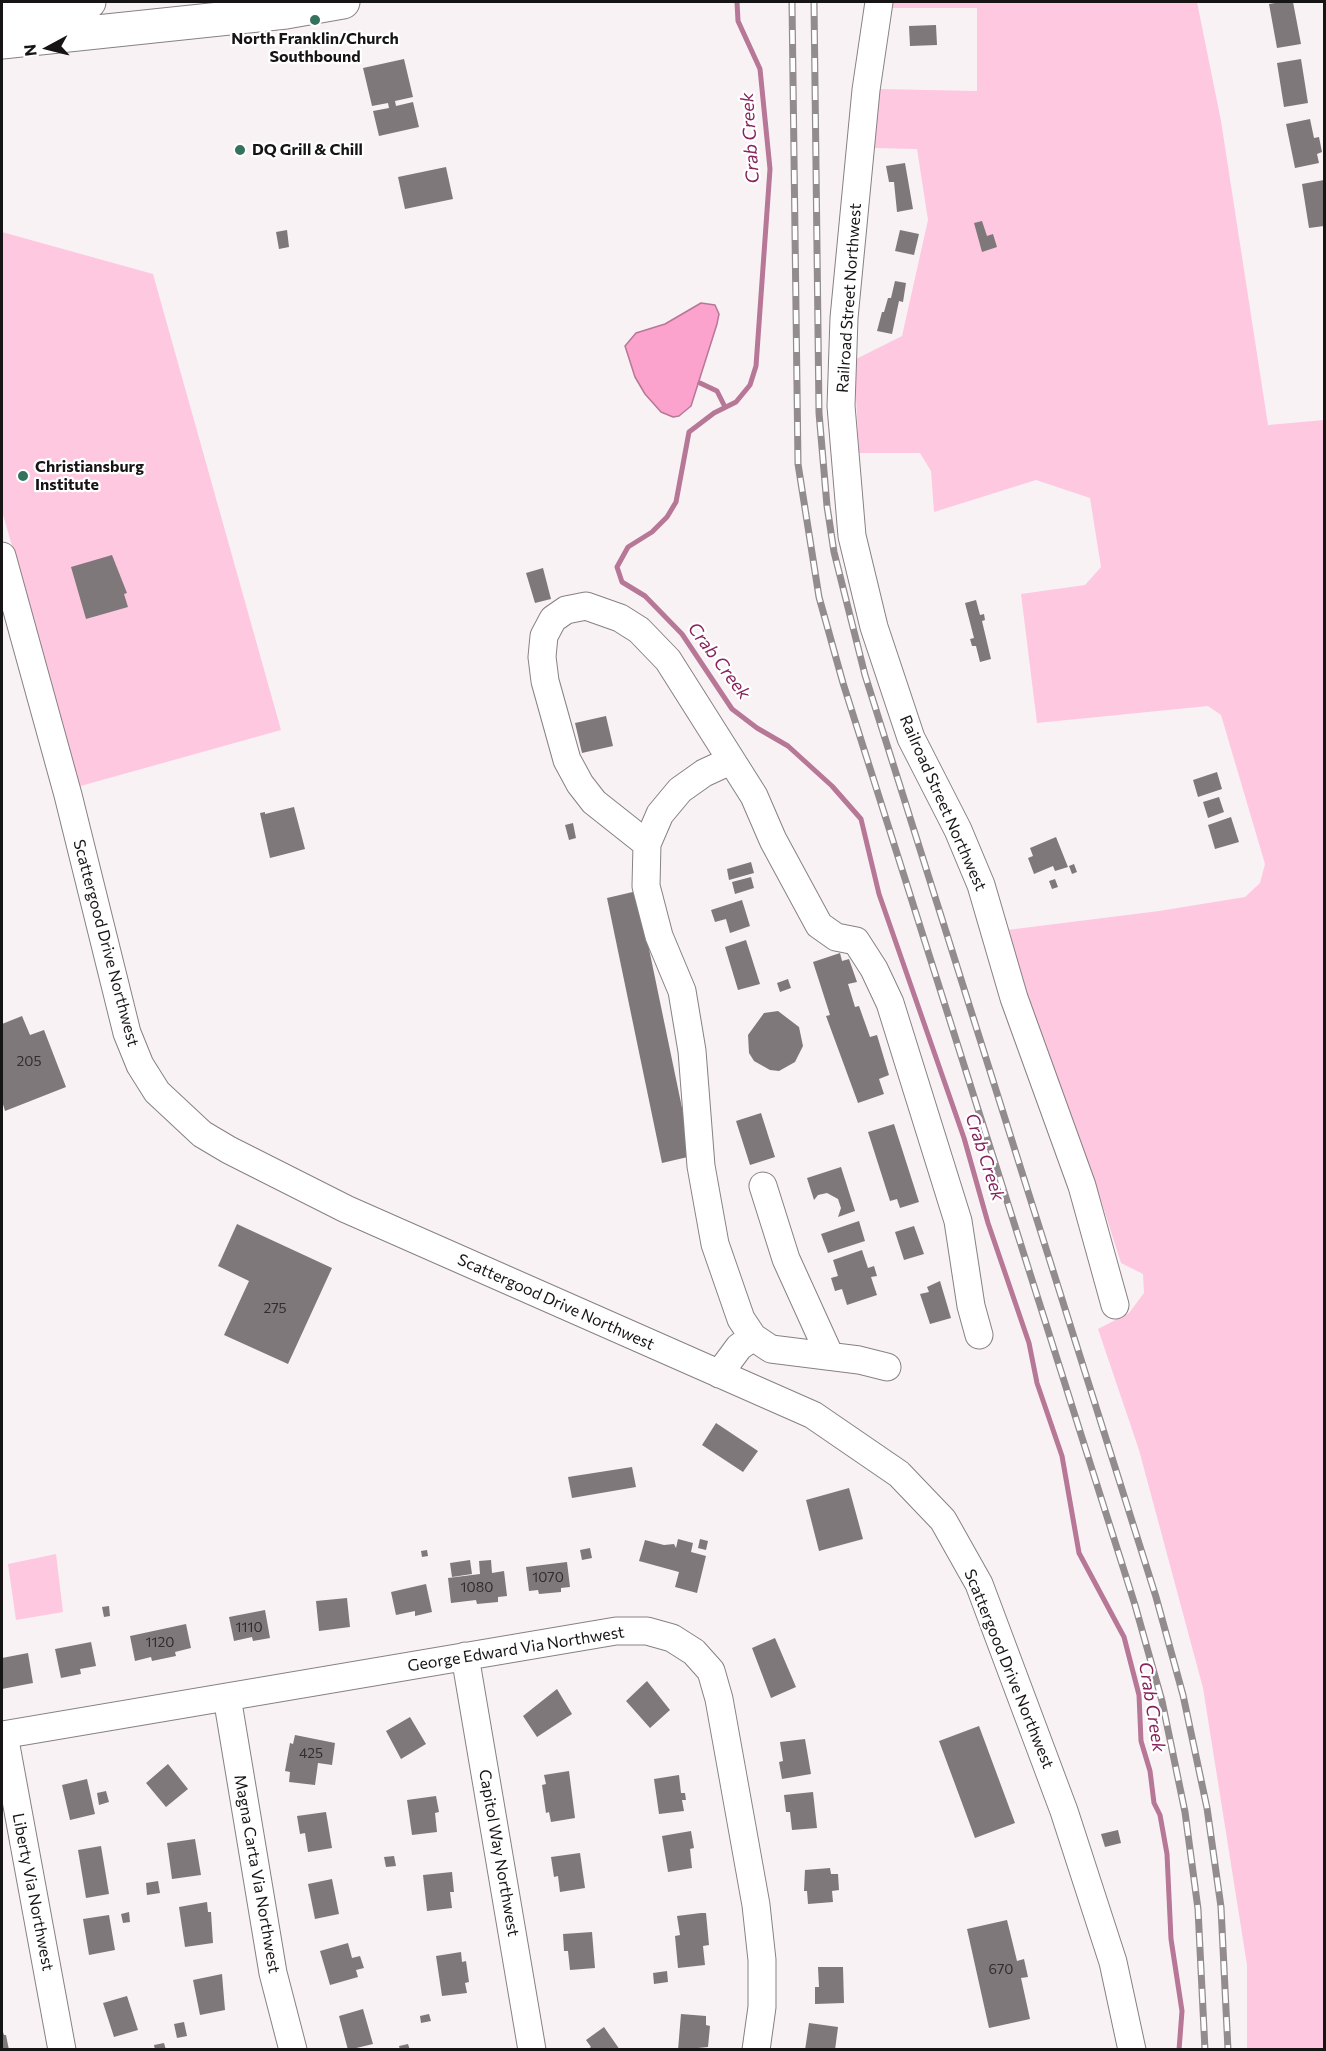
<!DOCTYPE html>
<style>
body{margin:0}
#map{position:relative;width:1326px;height:2051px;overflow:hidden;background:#f9f2f5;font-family:Commissioner,sans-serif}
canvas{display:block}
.frame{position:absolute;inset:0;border:3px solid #171415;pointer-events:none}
.north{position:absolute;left:18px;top:18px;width:60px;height:60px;-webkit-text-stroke:4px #fff;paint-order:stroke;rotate:263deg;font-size:16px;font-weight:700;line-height:24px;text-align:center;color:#171415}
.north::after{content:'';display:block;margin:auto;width:21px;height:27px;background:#171415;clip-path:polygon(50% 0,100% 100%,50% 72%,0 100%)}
</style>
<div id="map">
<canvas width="1326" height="2051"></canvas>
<div class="frame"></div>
<div class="north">N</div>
</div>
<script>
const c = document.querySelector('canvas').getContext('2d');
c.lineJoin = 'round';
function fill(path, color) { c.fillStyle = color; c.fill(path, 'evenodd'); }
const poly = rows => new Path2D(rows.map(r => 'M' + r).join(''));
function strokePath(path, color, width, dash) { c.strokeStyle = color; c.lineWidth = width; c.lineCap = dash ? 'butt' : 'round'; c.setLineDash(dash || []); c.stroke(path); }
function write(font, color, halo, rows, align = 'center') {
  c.font = font + ' Commissioner,sans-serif'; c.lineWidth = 4.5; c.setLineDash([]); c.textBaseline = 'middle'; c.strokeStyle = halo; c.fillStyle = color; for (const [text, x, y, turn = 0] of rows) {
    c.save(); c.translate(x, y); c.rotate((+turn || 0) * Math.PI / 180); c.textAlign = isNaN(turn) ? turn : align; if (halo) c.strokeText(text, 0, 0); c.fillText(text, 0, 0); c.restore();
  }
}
fill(poly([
 [890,2,1197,2,1221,121,1268,425,1324,420,1324,2049,1247,2049,1247,1965,1203,1688,1139,1450,1098,1329,1129,1313,1144,1293,1143,1274,1121,1263,1099,1194,1047,1056,1007,930,1159,911,1245,897,1260,883,1265,864,1221,715,1208,706,1037,723,1021,594,1085,585,1101,567,1090,498,1036,480,934,512,931,471,920,453,859,453,854,360,902,336,928,220,917,149,873,148,880,89,977,91,977,8,889,8],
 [2,232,153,274,281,730,77,787,51,682,2,511],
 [56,1554,63,1612,16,1620,8,1564]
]), '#fec8e0');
const water = poly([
 [701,303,715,305,719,314,717,324,691,406,679,416,673,417,661,412,645,394,635,377,625,346,636,333,665,324,701,303]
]);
fill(water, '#fba2cd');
strokePath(water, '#b77796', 1.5);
strokePath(poly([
 [737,2,738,21,760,69,770,169,756,366,750,385,736,402,714,413,689,432,676,502,667,517,652,532,628,547,617,567,622,582,645,596,682,634,732,709,757,728,788,746,832,786,861,819,879,894,964,1138,988,1223,1029,1343,1037,1383,1062,1456,1079,1553,1124,1637,1139,1695,1141,1741,1150,1771,1154,1803,1160,1815,1167,1854,1171,1939,1182,2011,1179,2050],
 [700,383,717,391,725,407]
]), '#b77796', 5);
fill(poly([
 [1281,2,1293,2,1301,44,1277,48,1269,4],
 [936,25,937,45,910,46,909,26],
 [404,59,413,97,395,101,396,106,413,102,419,127,379,136,373,111,389,108,388,103,372,106,363,68],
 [1301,59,1308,103,1284,107,1277,63],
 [1310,119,1314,138,1319,137,1322,152,1317,154,1319,163,1295,168,1286,124],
 [905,163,913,209,897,212,894,182,889,182,886,166],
 [446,167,453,199,405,209,398,177],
 [1324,180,1324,226,1309,228,1302,184],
 [982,221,987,236,993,234,997,247,982,252,974,223],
 [287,230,289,247,279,249,276,232],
 [900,230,919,234,914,255,895,251],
 [895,281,906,283,903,302,899,301,892,334,877,331,882,312,884,312,888,298,891,298],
 [112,555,127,593,124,594,128,607,86,619,71,567],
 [543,568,551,599,535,603,526,573],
 [976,600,980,615,984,614,985,620,982,621,991,659,980,662,976,646,972,646,970,639,974,638,965,603],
 [606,716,613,746,582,753,575,723],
 [1217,772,1222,789,1198,797,1193,780],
 [1219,797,1224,812,1208,818,1203,802],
 [294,807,305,849,270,858,260,813,265,812,265,814],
 [1231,817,1239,842,1215,849,1208,825],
 [573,823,576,838,569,840,565,825],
 [1056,837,1068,867,1055,871,1053,866,1034,874,1028,858,1033,856,1030,848],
 [751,862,754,873,729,880,727,869],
 [1074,864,1077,872,1072,874,1069,866],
 [751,877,754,888,735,894,732,882],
 [1055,879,1058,887,1052,889,1049,881],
 [637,891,692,1156,662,1163,607,898],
 [742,900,750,926,730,933,726,919,715,922,711,910],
 [746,940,760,984,738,990,725,947],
 [840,953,842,961,849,959,857,982,848,984,855,1007,859,1006,870,1037,877,1035,889,1075,879,1079,884,1094,858,1103,826,1016,830,1015,813,962],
 [788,979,791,988,780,992,777,983],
 [778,1011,799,1027,803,1046,795,1062,779,1071,770,1070,754,1061,749,1053,748,1035,764,1013],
 [22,1016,30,1035,44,1030,66,1087,5,1111,2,1101,2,1024],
 [761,1113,775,1157,750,1165,736,1121],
 [894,1124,919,1202,900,1208,897,1199,890,1201,868,1132],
 [841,1167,855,1211,838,1217,841,1208,838,1199,827,1193,818,1195,814,1200,807,1178],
 [859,1221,865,1241,828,1253,821,1234],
 [237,1224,332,1268,288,1364,224,1335,249,1281,218,1266],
 [914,1226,924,1254,904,1260,895,1232],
 [862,1250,868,1268,874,1266,877,1276,871,1277,877,1295,847,1305,842,1289,835,1291,831,1278,838,1276,833,1260],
 [940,1281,951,1318,930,1324,920,1294,929,1292,927,1287],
 [716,1423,758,1451,743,1472,702,1445],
 [632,1467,636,1487,572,1498,568,1477],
 [849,1488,863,1539,819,1551,806,1500],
 [678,1539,693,1543,691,1552,706,1556,697,1593,675,1587,679,1572,639,1561,645,1540,664,1545,674,1544,676,1548],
 [700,1539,708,1541,706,1550,698,1548],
 [590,1548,592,1558,582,1560,580,1550],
 [427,1550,428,1556,422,1557,421,1551],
 [470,1560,472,1574,452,1577,450,1563],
 [491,1560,492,1573,504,1571,507,1596,498,1597,498,1602,477,1604,476,1600,451,1603,448,1578,480,1574,479,1561],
 [567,1562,570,1587,561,1588,561,1592,539,1594,538,1590,529,1591,526,1567],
 [426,1584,432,1612,415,1616,415,1611,396,1615,391,1592],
 [347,1598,350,1627,319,1631,316,1601],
 [109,1606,110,1616,104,1617,102,1607],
 [265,1610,270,1638,253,1641,252,1637,234,1641,229,1617],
 [186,1624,191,1648,175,1652,176,1656,152,1661,151,1657,135,1661,130,1636],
 [775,1638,796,1687,771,1698,752,1648],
 [91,1642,96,1666,80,1669,81,1674,61,1678,55,1649],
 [28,1653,33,1683,2,1689,2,1658],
 [647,1681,670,1710,650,1728,626,1701],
 [557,1689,572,1714,537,1737,523,1716],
 [410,1717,426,1744,401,1759,386,1731],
 [979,1726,1015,1823,975,1838,939,1741],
 [295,1735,335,1743,332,1765,318,1763,315,1785,289,1782,290,1772,285,1771,290,1743,293,1744],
 [805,1739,811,1774,782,1779,779,1762,783,1761,780,1742],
 [168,1764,188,1789,166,1807,146,1783],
 [569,1771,575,1818,551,1822,549,1812,546,1813,542,1785,546,1784,544,1775],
 [679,1775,681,1793,685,1793,686,1800,682,1800,684,1811,659,1814,654,1779],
 [87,1779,95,1814,70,1820,62,1785],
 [106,1791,109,1802,99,1805,97,1793],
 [813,1792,817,1828,792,1830,790,1812,786,1812,784,1795],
 [436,1796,439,1812,435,1813,437,1832,412,1835,407,1800],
 [326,1812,332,1848,308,1852,305,1833,300,1834,297,1816],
 [1118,1830,1121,1843,1105,1847,1101,1834],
 [691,1831,694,1848,690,1849,692,1868,668,1872,662,1836],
 [195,1839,201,1875,172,1879,167,1843],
 [101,1846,109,1894,86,1898,78,1850],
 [580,1853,585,1888,560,1892,558,1876,554,1877,551,1857],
 [394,1856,396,1866,386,1867,384,1857],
 [830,1868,831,1874,838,1874,839,1890,832,1891,833,1902,808,1904,807,1891,804,1891,805,1870],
 [452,1872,454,1892,450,1892,452,1908,427,1911,423,1875],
 [332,1879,339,1914,315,1919,308,1884],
 [158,1881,160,1893,147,1895,146,1883],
 [207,1902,208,1912,211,1912,213,1943,185,1947,179,1907],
 [129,1912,130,1922,123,1923,121,1914],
 [701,1913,706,1913,709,1945,703,1946,705,1965,678,1968,675,1936,680,1935,677,1916],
 [109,1915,115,1950,89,1955,83,1919],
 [1007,1920,1017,1961,1024,1959,1028,1977,1021,1978,1030,2019,989,2028,967,1929],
 [592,1932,595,1968,570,1970,568,1951,564,1951,563,1934],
 [348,1943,352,1958,360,1956,364,1968,356,1970,358,1977,330,1985,320,1951],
 [461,1952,462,1962,466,1961,469,1982,465,1983,467,1993,442,1996,436,1956],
 [818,1967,843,1967,844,2003,815,2004,815,1987,819,1987],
 [667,1971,668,1982,654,1984,653,1973],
 [222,1974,225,2010,200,2015,193,1980],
 [127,1996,138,2030,114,2037,103,2003],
 [363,2009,373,2044,348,2050,339,2016],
 [429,2014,431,2021,421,2023,420,2016],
 [681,2014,706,2016,706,2025,710,2026,708,2047,678,2050],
 [184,2022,187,2036,177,2038,174,2024],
 [809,2023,838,2027,835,2050,805,2050],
 [604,2027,620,2050,587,2050,591,2047,586,2040],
 [2,2029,4,2035,6,2035,9,2050,2,2050],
 [164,2043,166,2050,155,2050,154,2045],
 [408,2044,410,2050,400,2050,399,2046]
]), '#7e787b');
const minor = poly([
 [879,2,866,90,844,318,841,406,852,536,874,627,911,738,958,830,981,885,1014,998,1082,1186,1115,1305],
 [2,556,68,795,127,1033,140,1065,157,1092,202,1134,229,1150,346,1209,813,1415,899,1474,943,1520,979,1584,1064,1811,1113,1962,1132,2050],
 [730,761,704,773,680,790,660,814,647,844,646,886,659,936,682,991,692,1051,701,1166,715,1244,741,1319,753,1337],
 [647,844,594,802,580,784,567,760,545,681,542,657,544,636,553,619,566,610,586,606,620,618,639,630,668,660,754,796,773,840,819,925,836,937,856,941,874,969,890,1003,958,1221,971,1306,979,1335],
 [763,1186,786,1259,830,1356],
 [719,1374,739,1347,753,1337,771,1349,859,1360,887,1367],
 [465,1656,532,2050],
 [227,1697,273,1973,293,2050],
 [2,1735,616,1631,647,1631,672,1638,694,1652,711,1671,719,1699,756,1905,762,1960,762,2007,756,2050],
 [4,1735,62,2050]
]);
const major = poly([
 [2,10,89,2],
 [2,42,286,12,343,2]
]);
strokePath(minor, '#878183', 29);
strokePath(major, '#878183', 35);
strokePath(minor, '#fff', 27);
strokePath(major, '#fff', 33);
const rail = poly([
 [792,2,798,464,819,597,843,683,1135,1605,1162,1701,1185,1812,1198,1909,1205,2050],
 [814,2,819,413,827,506,834,552,865,675,1156,1597,1183,1695,1207,1808,1221,1907,1228,2050]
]);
strokePath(rail, '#928c8e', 7);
strokePath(rail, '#fff', 4.5, [14]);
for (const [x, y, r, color] of [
 [315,20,6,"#34725e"],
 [240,150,6,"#34725e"],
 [23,476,6,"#34725e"]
]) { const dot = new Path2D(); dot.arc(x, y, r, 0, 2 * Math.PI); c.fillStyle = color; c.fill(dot); strokePath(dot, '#fff', 2); }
write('14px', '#312d2e', null, [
 ["205",29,1061],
 ["275",275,1308],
 ["1070",548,1577],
 ["1080",477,1587],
 ["1110",249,1627],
 ["1120",160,1642],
 ["425",311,1753],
 ["670",1001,1969]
]);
write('bold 16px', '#171415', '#fff', [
 ["North Franklin/Church",315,39,"center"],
 ["Southbound",315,57,"center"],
 ["DQ Grill & Chill",252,150],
 ["Christiansburg",35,467],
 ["Institute",35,485]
], 'left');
write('16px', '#171415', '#fff', [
 ["Railroad Street Northwest",849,298,-86],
 ["Railroad Street Northwest",943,803,66],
 ["Scattergood Drive Northwest",106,943,75],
 ["Scattergood Drive Northwest",556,1302,24],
 ["George Edward Via Northwest",516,1649,-9],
 ["Scattergood Drive Northwest",1009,1669,68],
 ["Capitol Way Northwest",499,1853,80],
 ["Magna Carta Via Northwest",257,1874,80],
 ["Liberty Via Northwest",33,1892,79]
]);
write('italic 18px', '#87225c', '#fff', [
 ["Crab Creek",750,138,-94],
 ["Crab Creek",719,661,53],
 ["Crab Creek",985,1157,72],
 ["Crab Creek",1152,1707,81]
]);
</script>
